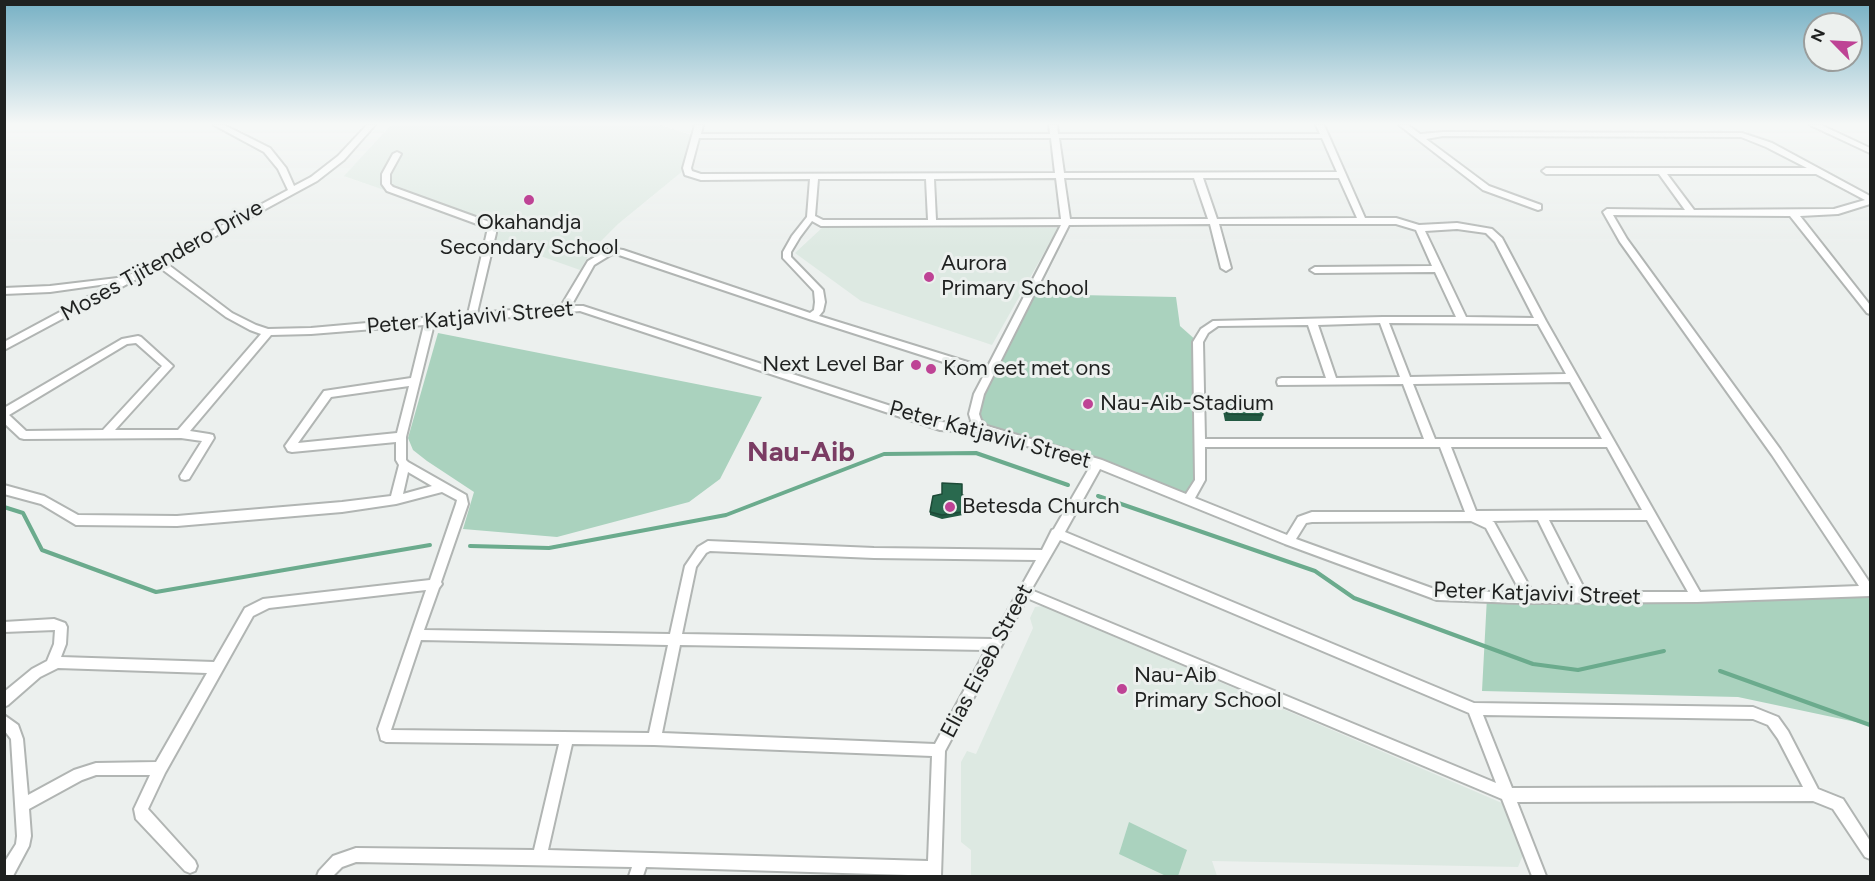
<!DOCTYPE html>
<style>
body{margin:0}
#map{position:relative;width:1875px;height:881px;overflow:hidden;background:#ecf0ee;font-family:Figtree,sans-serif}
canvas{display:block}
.frame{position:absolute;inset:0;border:6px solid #1f2120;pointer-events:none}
.north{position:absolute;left:1803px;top:12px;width:60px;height:60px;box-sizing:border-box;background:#ecf0ee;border:2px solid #9a9d9c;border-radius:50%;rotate:294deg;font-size:16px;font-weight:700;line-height:24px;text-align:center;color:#1f2120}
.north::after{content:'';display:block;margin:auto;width:21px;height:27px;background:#be4395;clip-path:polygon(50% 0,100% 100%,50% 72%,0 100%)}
</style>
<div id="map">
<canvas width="1875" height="881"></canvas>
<div class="frame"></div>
<div class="north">N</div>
</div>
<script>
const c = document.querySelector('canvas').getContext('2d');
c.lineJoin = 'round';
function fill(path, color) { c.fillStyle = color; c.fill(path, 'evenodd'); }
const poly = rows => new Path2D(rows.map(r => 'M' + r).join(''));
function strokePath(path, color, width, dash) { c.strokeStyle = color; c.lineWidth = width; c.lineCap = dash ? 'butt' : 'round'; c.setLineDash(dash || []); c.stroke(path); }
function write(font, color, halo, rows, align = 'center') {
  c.font = font + ' Figtree,sans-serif'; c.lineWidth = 6; c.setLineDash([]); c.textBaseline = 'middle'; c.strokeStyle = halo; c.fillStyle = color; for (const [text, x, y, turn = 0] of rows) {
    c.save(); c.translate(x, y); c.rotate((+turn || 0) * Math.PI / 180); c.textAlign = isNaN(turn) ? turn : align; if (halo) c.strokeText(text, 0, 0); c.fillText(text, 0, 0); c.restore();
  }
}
fill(poly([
 [391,125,660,125,692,135,684,170,618,224,592,250,580,270,484,236,485,228,479,223,344,176],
 [824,226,938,228,970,226,1058,228,992,345,861,301,795,253],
 [1043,606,1502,803,1523,855,1518,867,1212,861,1217,876,971,876,971,850,961,842,961,762,967,751,976,754,1033,628,1030,618,1035,607]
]), '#dde9e2');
fill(poly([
 [1030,294,1176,297,1180,326,1198,342,1200,480,1189,499,1098,463,983,429,976,422,979,394],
 [438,333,762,397,720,479,689,502,557,537,463,529,474,492,427,461,413,450,408,438],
 [1870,591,1870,725,1738,697,1482,691,1487,597,1696,597],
 [1129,822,1187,850,1178,876,1166,876,1119,854]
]), '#aad2be');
strokePath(poly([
 [1098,496,1315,571,1354,598,1533,664,1578,670,1664,651],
 [4,507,23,513,42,550,156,592,430,545],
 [470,546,549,548,726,515,884,454,976,453,1068,485],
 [1720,671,1870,725]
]), '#6bab8d', 4);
const minor = poly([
 [214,125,224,125,270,148,286,168,294,186,311,177,338,156,367,125,375,125,344,160,317,181,166,263,232,313,256,325,268,329,311,328,468,314,488,228,387,191,382,184,382,174,393,154,397,152,401,154,390,174,390,184,393,187,495,224,496,226,496,233,477,313,561,306,588,261,610,248,623,250,810,313,814,310,815,302,814,291,783,258,783,252,792,236,807,217,810,179,701,180,685,175,683,168,695,125,703,125,701,134,1050,134,1049,125,1057,125,1058,134,1320,134,1316,125,1324,125,1365,218,1396,218,1419,225,1457,223,1492,229,1502,238,1546,321,1700,592,1859,586,1772,455,1620,242,1603,212,1607,209,1685,210,1659,174,1546,174,1542,171,1546,168,1807,168,1766,147,1741,137,1443,136,1426,139,1489,186,1541,205,1541,209,1538,210,1483,190,1399,125,1408,125,1420,134,1443,132,1742,133,1772,143,1870,196,1870,204,1838,214,1800,216,1870,305,1870,314,1867,313,1790,216,1613,215,1627,239,1780,449,1870,583,1870,596,1697,602,1519,603,1437,600,1285,544,1100,469,1065,532,1474,703,1753,707,1778,717,1788,731,1818,789,1843,799,1870,841,1870,859,1865,857,1833,809,1813,801,1517,802,1546,876,1532,876,1502,799,1027,598,945,751,941,876,646,867,643,876,629,876,632,867,356,862,342,867,333,876,317,876,319,871,333,856,356,848,534,850,559,744,386,742,381,740,380,736,378,729,426,590,269,608,253,616,165,773,148,809,195,861,197,866,195,871,190,873,185,871,136,819,134,809,150,775,96,775,82,780,29,809,31,836,29,846,13,876,4,876,4,863,16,844,17,836,11,739,4,730,4,715,18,725,23,739,28,795,74,770,96,763,156,762,207,673,58,668,40,677,8,705,4,707,4,692,32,669,47,661,54,644,55,630,4,632,4,622,54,619,65,623,67,627,66,644,61,657,214,662,245,608,263,599,430,580,456,504,457,500,442,492,396,504,342,512,177,526,76,525,41,504,4,494,4,485,44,496,78,515,177,516,342,502,391,496,399,465,396,460,396,442,292,452,288,451,285,446,324,391,411,378,424,325,311,334,271,335,190,431,209,434,213,435,214,438,189,479,185,480,181,479,180,476,202,441,181,438,24,439,20,438,4,423,4,408,122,339,138,336,141,337,173,366,115,430,178,430,261,334,250,330,226,317,159,267,4,350,4,342,114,283,50,292,4,294,4,288,50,286,126,277,288,190,278,169,264,152,214,125],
 [699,138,1051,138,1055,173,701,174,692,171,691,168,699,138],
 [1059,138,1322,138,1337,172,1064,173,1059,138],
 [1667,174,1816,174,1865,200,1834,209,1694,210,1667,174],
 [1056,178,1061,219,936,220,934,179,1056,178],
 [1064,178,1194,178,1208,219,1070,219,1064,178],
 [1203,178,1339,178,1357,218,1217,219,1203,178],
 [818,179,926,179,928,220,823,220,815,216,818,179],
 [812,221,821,226,1061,225,987,368,819,316,823,311,825,302,823,290,791,257,791,252,800,237,812,221],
 [1210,224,1221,268,1226,271,1231,268,1219,224,1396,224,1416,230,1432,266,1315,267,1310,270,1315,273,1435,272,1456,317,1383,317,1213,321,1201,329,1193,342,1195,480,1186,494,1102,460,987,426,981,420,979,414,984,394,1069,225,1210,224],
 [1457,229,1486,233,1495,242,1534,318,1466,317,1425,231,1457,229],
 [612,254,619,255,809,319,984,375,974,394,969,414,972,424,940,422,583,306,571,306,594,265,612,254],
 [580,311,940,430,983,433,1091,465,1054,529,1052,530,1042,550,874,548,708,541,698,547,685,566,670,634,424,630,439,588,442,584,441,582,468,504,466,495,408,462,406,460,406,437,434,324,580,311],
 [1380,323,1400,377,1336,378,1318,325,1380,323],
 [1389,323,1538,324,1566,374,1410,377,1389,323],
 [1308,325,1326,378,1282,378,1278,379,1277,382,1278,385,1403,384,1424,439,1205,439,1203,342,1208,333,1218,326,1308,325],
 [136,343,162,366,103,430,26,431,9,415,127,344,136,343],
 [1570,382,1602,439,1435,439,1413,384,1570,382],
 [409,386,397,433,298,443,331,397,409,386],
 [1205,447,1440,447,1465,512,1312,512,1298,517,1287,535,1195,498,1205,480,1205,447],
 [1451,447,1607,447,1642,510,1476,511,1451,447],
 [408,472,432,486,403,494,408,472],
 [1538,520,1574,593,1533,593,1494,522,1492,521,1538,520],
 [1549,520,1647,520,1688,592,1586,592,1549,520],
 [1471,521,1486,528,1521,593,1437,590,1296,539,1306,523,1312,522,1471,521],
 [1060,540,1469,713,1496,783,1031,590,1060,540],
 [710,551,874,558,1036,560,992,639,682,634,696,567,706,553,710,551],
 [421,640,668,645,649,733,391,730,421,640],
 [680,645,986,650,935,744,662,733,680,645],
 [1483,715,1753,719,1768,725,1778,739,1803,787,1512,788,1483,715],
 [572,744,654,745,932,756,928,861,548,850,572,744],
 [1810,125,1821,125,1870,148,1870,153,1810,125]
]);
strokePath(minor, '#b1b5b3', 4);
fill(minor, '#fff');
fill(poly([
 [1225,405,1263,415,1261,421,1225,421,1223,411],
 [968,497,968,514,942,519,930,515,930,512]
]), '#235a43');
const building = poly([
 [1225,405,1261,405,1263,415,1227,414,1225,405],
 [942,483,962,484,962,495,968,497,968,511,942,515,930,512,933,496,942,494,942,483]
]);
fill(building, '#29694e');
strokePath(building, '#1d4a37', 1.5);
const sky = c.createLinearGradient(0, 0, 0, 248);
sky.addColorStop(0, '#76b0c4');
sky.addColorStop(0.5, '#f6f8f7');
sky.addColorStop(1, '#f6f8f700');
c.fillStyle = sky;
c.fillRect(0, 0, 1875, 248);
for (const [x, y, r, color] of [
 [529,200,6,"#be4395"],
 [929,277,6,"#be4395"],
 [916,365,6,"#be4395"],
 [931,369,6,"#be4395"],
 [1088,404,6,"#be4395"],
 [950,507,6,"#be4395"],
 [1122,689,6,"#be4395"]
]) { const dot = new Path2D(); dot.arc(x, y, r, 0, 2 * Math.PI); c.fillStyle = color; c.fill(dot); strokePath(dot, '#ecf0ee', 2); }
write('22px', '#1f2120', '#ecf0ee', [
 ["Okahandja",529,223,"center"],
 ["Secondary School",529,248,"center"],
 ["Aurora",941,264],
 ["Primary School",941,289],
 ["Next Level Bar",904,365,"right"],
 ["Kom eet met ons",943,369],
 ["Nau-Aib-Stadium",1100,404],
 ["Betesda Church",962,507],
 ["Nau-Aib",1134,676],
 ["Primary School",1134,701]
], 'left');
write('22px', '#1f2120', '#ecf0ee', [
 ["Moses Tjitendero Drive",162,261,-29],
 ["Peter Katjavivi Street",470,318,-5],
 ["Peter Katjavivi Street",990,435,15],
 ["Peter Katjavivi Street",1537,594,2],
 ["Elias Eiseb Street",987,661,-62]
]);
write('bold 28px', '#7a3c63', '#ecf0ee', [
 ["Nau-Aib",801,453]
]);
</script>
